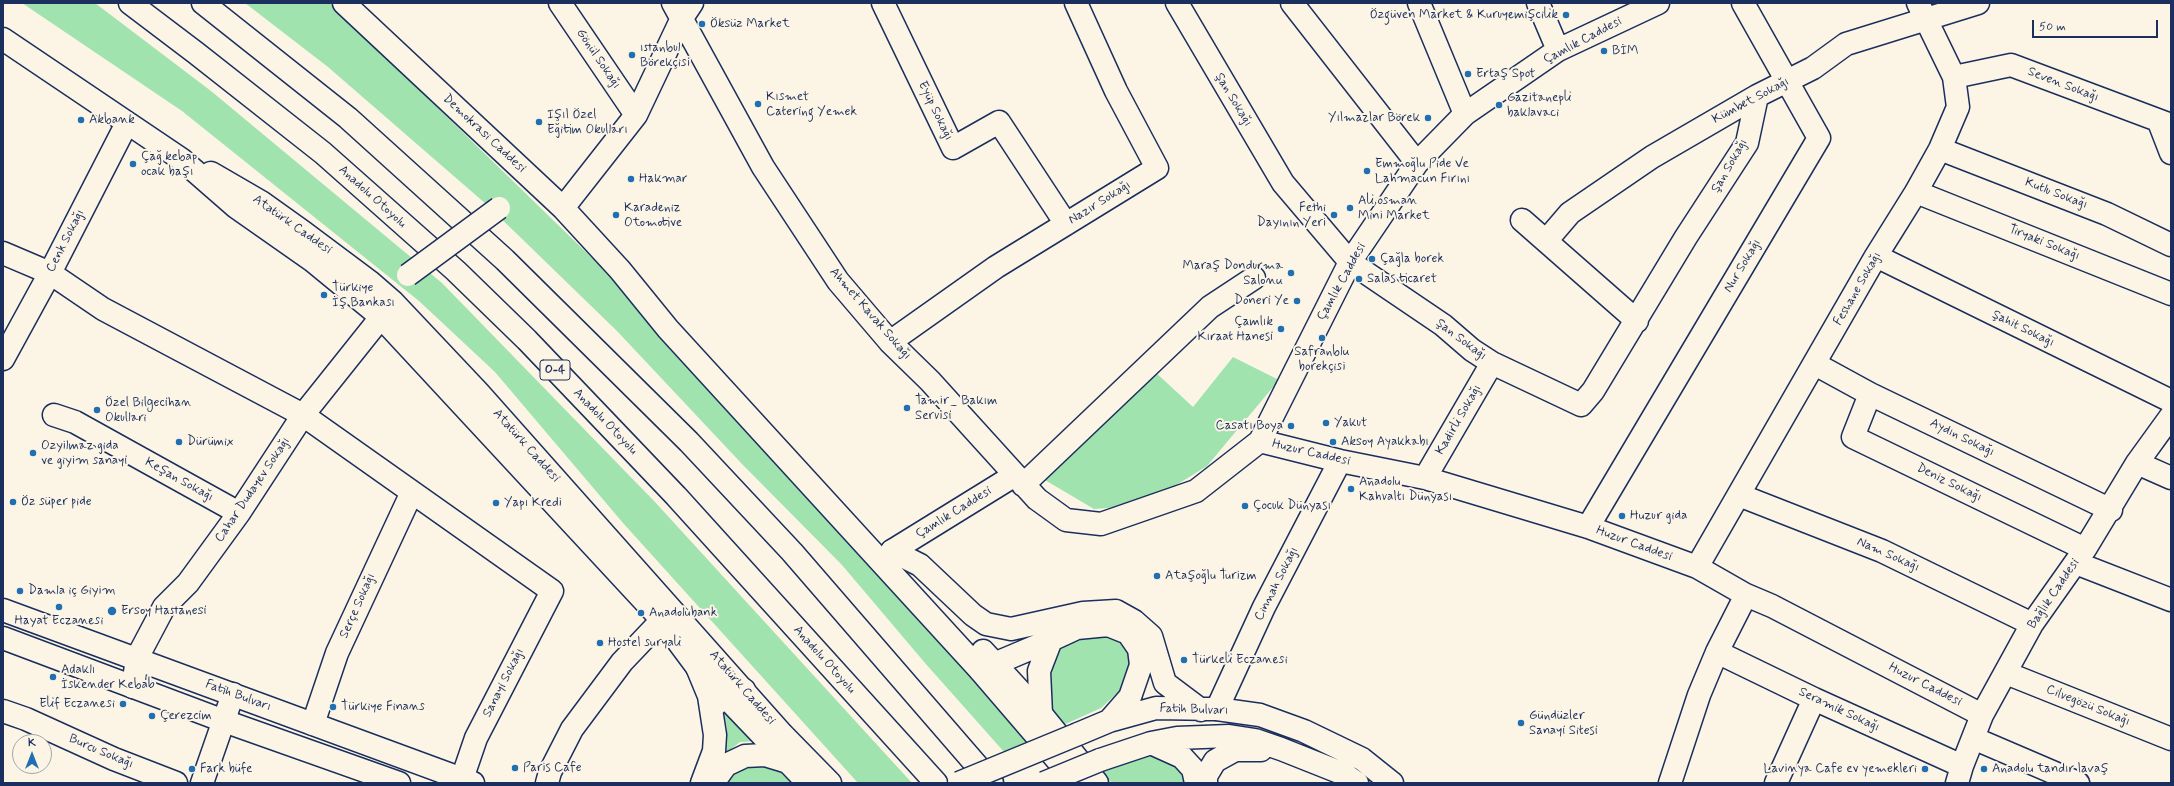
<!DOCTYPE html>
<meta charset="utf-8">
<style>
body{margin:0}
#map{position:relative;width:2174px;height:786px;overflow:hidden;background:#fcf5e5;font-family:Mynerve,sans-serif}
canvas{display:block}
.frame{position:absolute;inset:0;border:4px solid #1b2f5e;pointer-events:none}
.north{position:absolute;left:12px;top:734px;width:40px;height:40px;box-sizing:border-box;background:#fcf5e5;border:1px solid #a2a6af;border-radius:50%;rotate:0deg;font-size:11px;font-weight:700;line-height:16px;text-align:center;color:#1b2f5e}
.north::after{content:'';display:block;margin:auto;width:14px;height:18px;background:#1f6fb2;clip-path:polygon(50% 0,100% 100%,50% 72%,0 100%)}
.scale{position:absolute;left:2032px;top:20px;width:126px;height:18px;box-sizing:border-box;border:2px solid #1b2f5e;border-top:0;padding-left:5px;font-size:12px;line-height:14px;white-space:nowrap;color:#1b2f5e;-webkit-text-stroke:3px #fcf5e5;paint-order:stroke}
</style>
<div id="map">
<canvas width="2174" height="786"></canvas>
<div class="frame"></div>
<div class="north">K</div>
<div class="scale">50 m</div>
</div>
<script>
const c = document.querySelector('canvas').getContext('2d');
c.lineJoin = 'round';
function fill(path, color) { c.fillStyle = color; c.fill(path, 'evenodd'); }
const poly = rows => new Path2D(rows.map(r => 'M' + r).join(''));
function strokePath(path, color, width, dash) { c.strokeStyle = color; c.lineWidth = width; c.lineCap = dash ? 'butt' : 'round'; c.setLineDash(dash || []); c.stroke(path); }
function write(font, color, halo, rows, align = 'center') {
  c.font = font + ' Mynerve,sans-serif'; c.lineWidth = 4; c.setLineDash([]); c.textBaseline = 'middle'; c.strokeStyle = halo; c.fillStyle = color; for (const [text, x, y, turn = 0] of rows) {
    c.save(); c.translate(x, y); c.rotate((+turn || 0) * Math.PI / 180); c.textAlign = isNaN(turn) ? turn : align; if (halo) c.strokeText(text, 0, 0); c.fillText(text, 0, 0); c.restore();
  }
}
fill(poly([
 [22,3,95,3,211,91,442,283,655,502,912,783,858,783,623,523,495,372,419,301,182,111],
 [245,3,330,3,631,296,1033,743,1005,753,925,663,842,565,742,464,617,331,486,204,328,67],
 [1233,357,1279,380,1207,466,1144,505,1094,509,1033,473,1153,370,1193,407],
 [1102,632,1119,640,1133,656,1130,681,1101,708,1059,727,1047,703,1047,677,1056,654,1066,643,1081,634],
 [723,704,761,741,740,742,721,757,727,730],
 [1141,751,1166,752,1192,783,1112,783,1101,769],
 [744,765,774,766,791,783,728,783,733,772]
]), '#a0e3ae');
const minor = poly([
 [344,3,563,208,620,270,668,329,980,670,1077,783],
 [560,3,636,115],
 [673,3,763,167,838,281,890,342,930,381,1037,499,1066,520,1101,524,1196,491,1260,441,1350,262,1417,163,1465,114,1558,50,1658,3],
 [883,3,953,148,999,122,1066,224],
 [1177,3,1283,183,1350,262,1443,325,1472,350,1492,363,1581,405,1593,391,1686,237,1747,143,1757,96],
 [1292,3,1417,163],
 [1419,3,1465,114],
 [1538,3,1558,50],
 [3,39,181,159,236,207,313,261,380,316,662,620,697,667,808,783],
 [1954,77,2011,65,2171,125],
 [2159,122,2171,153],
 [1940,149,2107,214,2171,245],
 [211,173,261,202,303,232,370,282,393,302,478,392,782,734,830,783],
 [1916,192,2171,294],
 [563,208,636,115,682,18,692,3],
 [1522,220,1637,321],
 [1546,241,1570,213,1652,157,1757,96,1813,68,1846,44,1978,3],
 [3,253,50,273,103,309,303,415,552,591,476,738,462,779],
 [1876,256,2171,401],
 [890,342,996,267,1157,168,1116,91,1076,3],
 [3,359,50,273,127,123],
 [1815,364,1870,394,2111,510],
 [1870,394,1853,437,2085,549],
 [54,415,75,422,239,513],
 [1260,441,1340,461,1425,478,1588,527,1697,567,1746,595,1772,606,1982,715],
 [2137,463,2171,478],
 [1425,478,1492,363],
 [1023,485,1210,307,1254,278],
 [1739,495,1882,551,2032,624],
 [1588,527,1819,138,1743,3],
 [892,551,1015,475],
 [2076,563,2171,600],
 [1697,567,1876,256,1916,192,1940,149,1958,107,1954,77,1918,3],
 [983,651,1041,714,1097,783],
 [1717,652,1814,699,1962,766],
 [2006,673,2171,739],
 [133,687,137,658,164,607,188,583,239,513,303,415,390,306],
 [1217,709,1264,607,1340,461],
 [3,711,26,719,114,759,176,783],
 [313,724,337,653,412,492],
 [1973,738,2078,783],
 [202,783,233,694],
 [547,783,550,772,572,729,622,662,662,620],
 [1670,783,1699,695,1717,652,1746,595],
 [1776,783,1814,699],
 [1957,783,1962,766,1982,715,2032,624,2085,549,2137,463,2171,416]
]);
const major = poly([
 [892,551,920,565,973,615,986,624,1011,629,1083,613,1116,611,1134,621,1151,636,1165,683,1201,710],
 [3,610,473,783],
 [3,638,224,721,399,783],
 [697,667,709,696,715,735,714,751,702,783],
 [980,670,1051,640],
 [712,708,724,696,744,690],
 [1041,714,1039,671,1051,640,1077,628,1108,625,1128,633,1139,649,1141,665,1130,697,1109,721],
 [1078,734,1109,721,1156,708,1217,709,1260,715,1304,731,1362,759,1392,783],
 [1151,743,1182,757,1193,769,1196,783],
 [1100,760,1151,743,1177,738,1229,736,1255,740,1281,749,1344,774,1357,783],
 [713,783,726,765,745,756,765,755,788,762],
 [1206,783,1206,776,1215,761,1235,750,1261,750]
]);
const highway = poly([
 [130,3,196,53,323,153,456,271,527,340,676,496,936,783],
 [203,3,348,118,505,260,689,442,792,552,992,783]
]);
strokePath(minor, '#1b2f5e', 25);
strokePath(major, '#1b2f5e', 25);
strokePath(highway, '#1b2f5e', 25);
strokePath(minor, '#fcf5e5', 22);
strokePath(major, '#fcf5e5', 22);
strokePath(highway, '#fcf5e5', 22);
const minorBridge = poly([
 [408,275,499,208]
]);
const majorBridge = poly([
 [959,783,1078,734],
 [1044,783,1100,760]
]);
strokePath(minorBridge, '#1b2f5e', 25, []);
strokePath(majorBridge, '#1b2f5e', 25, []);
strokePath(minorBridge, '#fcf5e5', 22);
strokePath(majorBridge, '#fcf5e5', 22);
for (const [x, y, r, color] of [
 [1566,15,4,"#1f6fb2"],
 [702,24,4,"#1f6fb2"],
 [1604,51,4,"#1f6fb2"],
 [632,55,4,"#1f6fb2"],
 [1468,74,4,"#1f6fb2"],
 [758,104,4,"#1f6fb2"],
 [1499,105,4,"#1f6fb2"],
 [1428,118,4,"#1f6fb2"],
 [81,120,4,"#1f6fb2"],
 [539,122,4,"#1f6fb2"],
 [133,164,4,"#1f6fb2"],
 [1367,171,4,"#1f6fb2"],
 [631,179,4,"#1f6fb2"],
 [1350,208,4,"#1f6fb2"],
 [616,215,4,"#1f6fb2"],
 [1334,215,4,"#1f6fb2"],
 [1372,259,4,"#1f6fb2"],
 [1291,273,4,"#1f6fb2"],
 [1359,279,4,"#1f6fb2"],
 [324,295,4,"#1f6fb2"],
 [1297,301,4,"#1f6fb2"],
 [1281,329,4,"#1f6fb2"],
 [1322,338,4,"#1f6fb2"],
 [907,408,4,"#1f6fb2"],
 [97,410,4,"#1f6fb2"],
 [1326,423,4,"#1f6fb2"],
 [1291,426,4,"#1f6fb2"],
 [179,442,4,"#1f6fb2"],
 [1333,442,4,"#1f6fb2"],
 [33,453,4,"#1f6fb2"],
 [1351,489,4,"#1f6fb2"],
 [13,502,4,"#1f6fb2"],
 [496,503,4,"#1f6fb2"],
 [1245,506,4,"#1f6fb2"],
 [1622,516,4,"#1f6fb2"],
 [1157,576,4,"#1f6fb2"],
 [20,591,4,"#1f6fb2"],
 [59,607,4,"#1f6fb2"],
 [112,611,5,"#1f6fb2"],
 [641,613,4,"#1f6fb2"],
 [600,643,4,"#1f6fb2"],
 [1184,660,4,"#1f6fb2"],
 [53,677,4,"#1f6fb2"],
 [123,704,4,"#1f6fb2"],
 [333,707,4,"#1f6fb2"],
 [152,716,4,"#1f6fb2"],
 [1521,723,4,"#1f6fb2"],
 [515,768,4,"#1f6fb2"],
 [192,769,4,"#1f6fb2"],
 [1925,769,4,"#1f6fb2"],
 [1984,769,4,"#1f6fb2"]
]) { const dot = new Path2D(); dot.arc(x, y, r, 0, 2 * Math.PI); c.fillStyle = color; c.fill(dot); strokePath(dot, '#fcf5e5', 1.5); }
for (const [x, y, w] of [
 [555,370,30]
]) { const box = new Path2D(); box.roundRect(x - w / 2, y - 10, w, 20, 3); c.fillStyle = '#fcf5e5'; c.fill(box); strokePath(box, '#1b2f5e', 1); }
write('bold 12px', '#1b2f5e', null, [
 ["O-4",555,370]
]);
write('13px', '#1b2f5e', '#fcf5e5', [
 ["Özgüven Market & Kuruyemişcilik",1558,15,"right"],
 ["Öksüz Market",710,24],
 ["ıstanbul",640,48],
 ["Börekçisi",640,63],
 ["BİM",1612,51],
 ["Ertaş Spot",1476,74],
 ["Kısmet",766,97],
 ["Catering Yemek",766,112],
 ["Gazitanepli",1507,98],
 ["baklavaci",1507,113],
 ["Işıl Özel",547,115],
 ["Eğitim Okulları",547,130],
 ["Yılmazlar Börek",1420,118,"right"],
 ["Akbank",89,120],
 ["Çağ kebap",141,157],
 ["ocak başı",141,172],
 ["Emmoğlu Pide Ve",1375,164],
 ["Lahmacun Fırını",1375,179],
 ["Hakmar",639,179],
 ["Ali osman",1358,201],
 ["Mini Market",1358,216],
 ["Karadeniz",624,208],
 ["Otomotive",624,223],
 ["Fethi",1326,208,"right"],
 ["Dayının Yeri",1326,223,"right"],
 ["Çağla borek",1380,259],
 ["Maraş Dondurma",1283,266,"right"],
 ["Salonu",1283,281,"right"],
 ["Salas ticaret",1367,279],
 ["Türkiye",332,288],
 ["İş Bankası",332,303],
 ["Doneri Ye",1289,301,"right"],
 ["Çamlık",1273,322,"right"],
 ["Kıraat Hanesi",1273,337,"right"],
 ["Safranblu",1322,352,"center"],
 ["borekçisi",1322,367,"center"],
 ["Tamir_ Bakım",915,401],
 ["Servisi",915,416],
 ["Özel Bilgecihan",105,403],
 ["Okullari",105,418],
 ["Yakut",1334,423],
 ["Casatı Boya",1283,426,"right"],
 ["Dürümix",187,442],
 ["Aksoy Ayakkabı",1341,442],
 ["Ozyilmaz gida",41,446],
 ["ve giyim sanayi",41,461],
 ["Anadolu",1359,482],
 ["Kahvaltı Dünyası",1359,497],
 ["Öz süper pide",21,502],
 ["Yapı Kredi",504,503],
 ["Çocuk Dünyası",1253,506],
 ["Huzur gida",1630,516],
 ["Ataşoğlu Turizm",1165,576],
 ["Damla iç Giyim",28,591],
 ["Ersoy Hastanesi",121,611],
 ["Anadolubank",649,613],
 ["Hayat Eczanesi",59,621,"center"],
 ["Hostel suryali",608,643],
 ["Türkeli Eczanesi",1192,660],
 ["Adaklı",61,670],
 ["İskender Kebab",61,685],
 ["Elif Eczanesi",115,704,"right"],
 ["Türkiye Finans",341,707],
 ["Çerezcim",160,716],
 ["Gündüzler",1529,716],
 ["Sanayi Sitesi",1529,731],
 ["Paris Cafe",523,768],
 ["Fark büfe",200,769],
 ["Lavinya Cafe ev yemekleri",1917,769,"right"],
 ["Anadolu tandır lavaş",1992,769]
], 'left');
write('13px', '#1b2f5e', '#fcf5e5', [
 ["Çamlık Caddesi",1583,41,-28],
 ["Gönül Sokağı",598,59,56],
 ["Seven Sokağı",2063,85,21],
 ["Şan Sokağı",1233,100,59],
 ["Kümbet Sokağı",1751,101,-28],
 ["Eyüp Sokağı",935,111,64],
 ["Demokrasi Caddesi",484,134,43],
 ["Şan Sokağı",1730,166,-60],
 ["Kutlu Sokağı",2056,194,21],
 ["Anadolu Otoyolu",372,197,42],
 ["Nazır Sokağı",1100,203,-32],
 ["Atatürk Caddesi",292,225,35],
 ["Cenk Sokağı",66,241,-63],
 ["Tiryaki Sokağı",2044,243,22],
 ["Nur Sokağı",1743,266,-59],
 ["Çamlık Caddesi",1342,282,-61],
 ["Feshane Sokağı",1858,289,-60],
 ["Ahmet Kavak Sokağı",870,314,49],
 ["Şahit Sokağı",2023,329,26],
 ["Şan Sokağı",1461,340,37],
 ["Kadirli Sokağı",1459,420,-60],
 ["Anadolu Otoyolu",605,422,46],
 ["Aydın Sokağı",1962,438,26],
 ["Atatürk Caddesi",526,446,48],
 ["Huzur Caddesi",1311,453,13],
 ["Keşan Sokağı",179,480,29],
 ["Deniz Sokağı",1949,483,26],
 ["Cahar Dudayev Sokağı",253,490,-56],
 ["Çamlık Caddesi",954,513,-32],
 ["Huzur Caddesi",1634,544,20],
 ["Nam Sokağı",1888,555,24],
 ["Cinnah Sokağı",1277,584,-63],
 ["Bağlık Caddesi",2054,594,-56],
 ["Serçe Sokağı",358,606,-66],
 ["Anadolu Otoyolu",824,660,48],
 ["Sanayi Sokağı",504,683,-63],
 ["Huzur Caddesi",1925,685,27],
 ["Atatürk Caddesi",742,688,49],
 ["Fatih Bulvarı",238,696,20],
 ["Cilvegözü Sokağı",2088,706,22],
 ["Fatih Bulvarı",1194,710,2],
 ["Seramik Sokağı",1839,710,25],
 ["Burcu Sokağı",101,752,23]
]);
</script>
